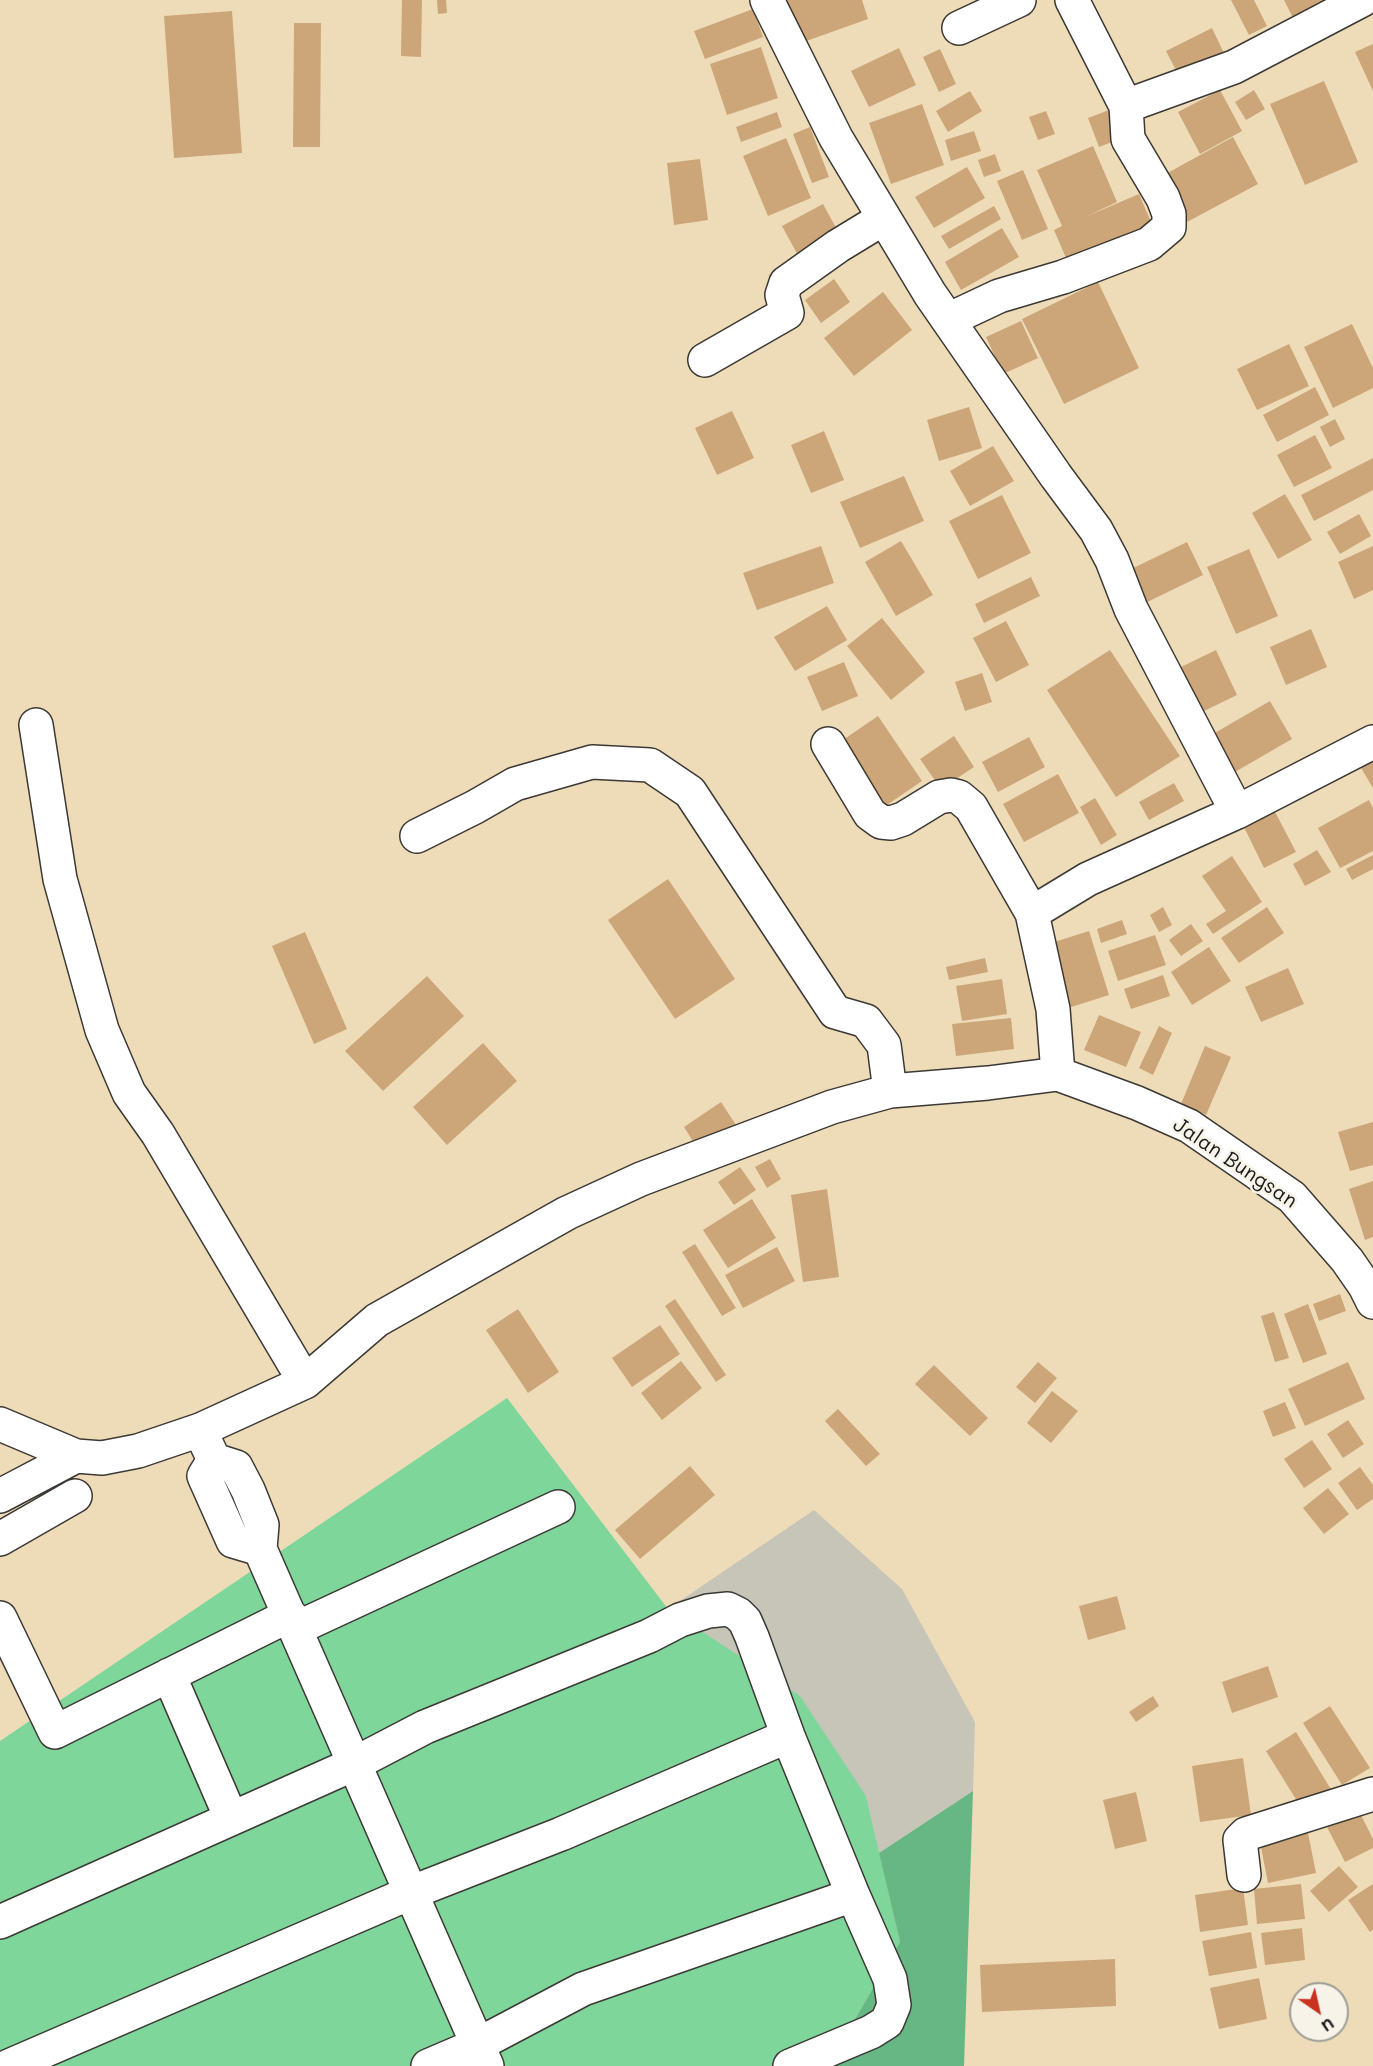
<!DOCTYPE html>
<style>
body{margin:0}
#map{position:relative;width:1373px;height:2066px;overflow:hidden;background:#eedcb9;font-family:Mali,sans-serif}
canvas{display:block}
.north{position:absolute;left:1289px;top:1982px;width:60px;height:60px;box-sizing:border-box;background:#f7f3e8;border:2px solid #9f9d96;border-radius:50%;rotate:146deg;font-size:16px;font-weight:700;line-height:24px;text-align:center;color:#1c1c1c}
.north::after{content:'';display:block;margin:auto;width:21px;height:27px;background:#c8321e;clip-path:polygon(50% 0,100% 100%,50% 72%,0 100%)}
</style>
<div id="map">
<canvas width="1373" height="2066"></canvas>
<div class="north">U</div>
</div>
<script>
const c = document.querySelector('canvas').getContext('2d');
c.lineJoin = 'round';
function fill(path, color) { c.fillStyle = color; c.fill(path, 'evenodd'); }
const poly = rows => new Path2D(rows.map(r => 'M' + r).join(''));
function strokePath(path, color, width, dash) { c.strokeStyle = color; c.lineWidth = width; c.lineCap = dash ? 'butt' : 'round'; c.setLineDash(dash || []); c.stroke(path); }
function write(font, color, halo, rows, align = 'center') {
  c.font = font + ' Mali,sans-serif'; c.lineWidth = 5; c.setLineDash([]); c.textBaseline = 'middle'; c.strokeStyle = halo; c.fillStyle = color; for (const [text, x, y, turn = 0] of rows) {
    c.save(); c.translate(x, y); c.rotate((+turn || 0) * Math.PI / 180); c.textAlign = isNaN(turn) ? turn : align; if (halo) c.strokeText(text, 0, 0); c.fillText(text, 0, 0); c.restore();
  }
}
fill(poly([
 [814,1510,902,1589,975,1722,973,1791,879,1853,866,1796,668,1609]
]), '#c6c5b8');
fill(poly([
 [507,1398,668,1609,800,1696,866,1796,900,1942,835,2053,831,2066,0,2066,0,1741]
]), '#7ed69b');
fill(poly([
 [973,1791,964,2066,831,2066,835,2053,900,1942,879,1853]
]), '#66b783');
fill(poly([
 [402,0,422,0,421,57,401,56],
 [437,0,446,0,447,13,438,14],
 [788,0,862,0,868,19,798,44,784,2],
 [1231,0,1254,0,1267,26,1249,35],
 [1284,0,1328,0,1293,18],
 [753,9,763,37,705,59,694,31],
 [232,11,242,153,174,158,164,16],
 [294,23,321,23,320,147,293,147],
 [1212,28,1224,53,1179,76,1166,51],
 [1373,44,1373,91,1355,52],
 [761,47,778,98,727,115,710,64],
 [899,48,916,85,869,107,851,71],
 [940,49,956,84,939,92,923,57],
 [1324,81,1358,162,1305,185,1270,104],
 [1220,90,1242,131,1200,154,1178,112],
 [1254,90,1265,109,1246,120,1235,102],
 [970,91,982,111,948,132,936,111],
 [922,104,944,165,891,184,869,123],
 [1109,110,1120,139,1099,147,1088,118],
 [1046,111,1055,134,1038,140,1029,117],
 [777,112,782,127,741,142,736,127],
 [810,127,829,177,812,183,793,134],
 [974,131,981,151,951,161,945,140],
 [1233,137,1258,184,1187,222,1162,176],
 [786,138,811,198,768,216,743,156],
 [1093,146,1117,202,1085,217,1139,194,1157,236,1072,272,1054,230,1062,226,1037,170],
 [995,154,1001,171,984,177,978,160],
 [700,159,708,220,674,225,667,163],
 [967,167,985,198,934,228,915,197],
 [1023,170,1048,229,1022,240,997,181],
 [823,204,841,237,800,259,782,226],
 [994,206,1001,219,949,249,941,236],
 [1002,228,1019,257,961,290,945,262],
 [834,279,850,302,821,323,805,300],
 [1098,282,1139,368,1064,404,1022,319],
 [883,292,912,330,854,376,824,338],
 [1021,321,1038,358,1003,374,986,337],
 [1352,324,1373,368,1373,388,1333,408,1304,347],
 [1289,344,1309,386,1257,410,1237,369],
 [1315,387,1329,415,1277,442,1263,415],
 [969,407,982,448,939,461,927,420],
 [732,411,754,458,717,475,695,428],
 [1335,419,1345,439,1330,447,1320,427],
 [824,431,844,480,811,493,791,445],
 [1315,435,1332,468,1294,487,1277,455],
 [993,446,1014,481,970,506,950,471],
 [1373,458,1373,490,1314,521,1301,495],
 [904,476,924,521,860,548,840,502],
 [1285,494,1312,540,1278,559,1252,513],
 [1002,495,1031,553,978,579,949,521],
 [1359,514,1371,536,1340,554,1327,532],
 [901,541,933,595,896,616,865,562],
 [1187,542,1203,575,1139,606,1123,573],
 [821,546,834,583,757,610,743,573],
 [1373,546,1373,590,1354,599,1338,562],
 [1249,549,1278,616,1236,634,1207,567],
 [1031,577,1040,596,984,623,975,604],
 [827,606,847,640,795,671,774,637],
 [882,618,925,672,891,700,847,646],
 [1006,621,1029,665,996,682,973,638],
 [1311,629,1327,667,1286,685,1270,647],
 [1110,650,1180,756,1116,797,1047,690],
 [1216,650,1237,695,1202,712,1181,667],
 [844,662,858,696,822,711,807,677],
 [982,673,992,702,965,711,955,682],
 [1270,701,1292,739,1228,776,1206,738],
 [878,716,922,781,884,807,840,742],
 [954,736,974,767,941,789,920,759],
 [1029,737,1045,767,998,792,982,762],
 [1373,755,1373,788,1358,763],
 [1058,774,1079,813,1024,842,1003,804],
 [1174,783,1184,801,1149,820,1139,802],
 [1095,798,1117,835,1101,845,1080,807],
 [1369,800,1373,808,1373,851,1340,868,1318,828],
 [1273,808,1296,852,1264,868,1242,823],
 [1317,850,1331,872,1305,886,1293,864],
 [1373,855,1373,869,1352,880,1346,869],
 [1232,856,1262,902,1213,934,1206,924,1226,911,1202,876],
 [668,879,735,979,675,1019,608,920],
 [1163,907,1172,925,1159,932,1150,915],
 [1267,907,1284,933,1239,963,1221,938],
 [1122,920,1127,934,1101,943,1097,929],
 [1191,924,1203,941,1181,956,1169,940],
 [1089,931,1109,995,1065,1009,1045,945],
 [305,932,347,1029,314,1044,272,946],
 [1155,935,1166,965,1118,981,1108,951],
 [1209,947,1231,981,1192,1005,1171,972],
 [985,958,988,972,949,980,946,967],
 [1288,968,1304,1004,1261,1022,1245,987],
 [1163,975,1170,996,1131,1009,1124,989],
 [427,976,464,1016,383,1091,345,1051],
 [1002,979,1007,1014,962,1021,956,986],
 [1099,1015,1141,1032,1126,1067,1084,1050],
 [1011,1018,1014,1049,956,1056,952,1024],
 [1159,1026,1172,1033,1153,1075,1139,1068],
 [483,1043,517,1081,447,1145,413,1107],
 [1205,1046,1231,1057,1206,1115,1181,1104],
 [721,1102,740,1131,702,1156,684,1127],
 [1373,1122,1373,1165,1350,1171,1338,1132],
 [770,1159,781,1179,767,1188,755,1167],
 [740,1167,756,1190,734,1205,718,1182],
 [1373,1181,1373,1237,1365,1240,1349,1189],
 [827,1189,839,1277,803,1282,791,1195],
 [752,1199,776,1238,728,1268,703,1230],
 [695,1244,736,1308,722,1316,682,1252],
 [777,1247,795,1281,743,1308,725,1275],
 [1340,1294,1346,1311,1319,1321,1313,1304],
 [675,1299,726,1375,716,1382,665,1306],
 [1308,1304,1327,1354,1303,1363,1284,1314],
 [518,1309,559,1372,528,1393,486,1330],
 [1274,1312,1289,1358,1275,1362,1261,1316],
 [660,1325,680,1354,632,1387,612,1358],
 [681,1361,702,1388,662,1420,641,1393],
 [1038,1362,1057,1378,1035,1403,1016,1387],
 [1348,1362,1365,1399,1305,1426,1288,1389],
 [934,1365,988,1418,970,1436,915,1384],
 [1052,1391,1078,1411,1051,1443,1027,1423],
 [1285,1402,1296,1428,1273,1437,1263,1411],
 [838,1409,880,1454,866,1466,825,1421],
 [1348,1420,1364,1444,1343,1458,1327,1434],
 [1312,1440,1332,1469,1304,1488,1284,1459],
 [690,1466,715,1495,640,1559,615,1530],
 [1360,1467,1373,1485,1373,1499,1357,1510,1338,1483],
 [1328,1488,1349,1514,1324,1534,1303,1508],
 [1117,1596,1126,1629,1088,1640,1079,1606],
 [1268,1666,1278,1697,1232,1713,1222,1682],
 [1153,1696,1159,1706,1136,1722,1129,1712],
 [1330,1706,1370,1768,1342,1785,1303,1723],
 [1296,1732,1332,1791,1302,1809,1266,1751],
 [1243,1758,1251,1815,1200,1822,1192,1766],
 [1136,1792,1147,1841,1115,1849,1103,1800],
 [1359,1811,1373,1839,1373,1848,1345,1862,1327,1827],
 [1308,1833,1316,1873,1268,1883,1260,1842],
 [1339,1866,1358,1887,1329,1912,1310,1891],
 [1301,1884,1305,1919,1257,1924,1254,1889],
 [1373,1884,1373,1930,1370,1932,1348,1900],
 [1243,1888,1248,1925,1200,1932,1195,1895],
 [1302,1928,1305,1960,1265,1965,1261,1933],
 [1251,1932,1257,1968,1209,1976,1202,1941],
 [1115,1959,1116,2006,982,2012,980,1965],
 [1259,1978,1267,2019,1219,2029,1210,1988]
]), '#cca678');
const minor = poly([
 [767,0,836,138,930,294,1056,476,1096,530,1112,560,1131,609,1237,812],
 [1072,0,1126,106],
 [959,28,1019,0],
 [948,320,999,296,1063,277,1149,244,1169,227,1169,214,1163,198,1128,139,1126,106,1234,67,1362,0],
 [705,360,787,313,782,295,786,283,838,246,884,218],
 [36,725,60,879,102,1030,129,1093,158,1134,305,1382],
 [828,744,870,814,881,822,891,823,903,819,939,797,951,795,959,797,971,807,1032,913],
 [417,836,475,807,515,784,592,762,650,765,690,792,835,1012,866,1021,884,1045,890,1091],
 [1058,1074,1053,1009,1032,913,1088,879,1237,812,1373,742],
 [0,1424,76,1456,102,1458,138,1451,200,1430,305,1382,377,1320,567,1213,641,1179,832,1107,890,1091,988,1083,1058,1074,1137,1103,1189,1126,1292,1197,1347,1260,1365,1286,1373,1302],
 [200,1430,214,1460,236,1467,248,1490,262,1525,260,1549,487,2066],
 [214,1460,204,1476,233,1541,260,1549],
 [0,1496,76,1456],
 [0,1539,75,1496],
 [0,1618,55,1732,290,1615],
 [295,1629,558,1507],
 [169,1675,231,1818],
 [1244,1875,1240,1840,1246,1834,1373,1794],
 [0,1922,354,1764,425,1727,649,1636,680,1620,708,1611,728,1609,738,1614,745,1621,752,1637,788,1736,853,1895,890,1979,894,2005,887,2022,871,2032,790,2066],
 [9,2066,410,1893,561,1834,788,1736],
 [428,2066,477,2045,583,1989,853,1895]
]);
strokePath(minor, '#3c3934', 36);
strokePath(minor, '#fff', 33);
write('21px', '#1c1c1c', '#f7f3e8', [
 ["Jalan Bungsan",1235,1163,34]
]);
</script>
